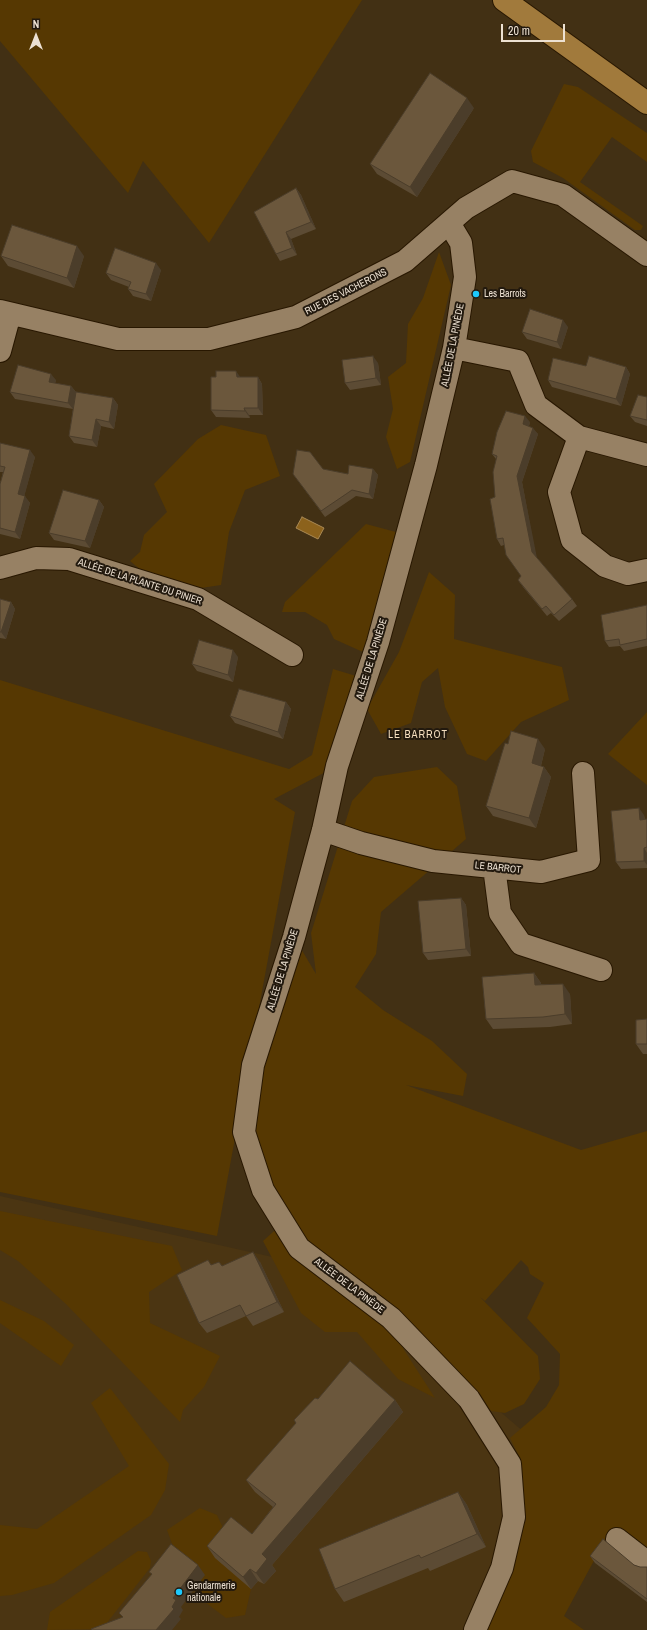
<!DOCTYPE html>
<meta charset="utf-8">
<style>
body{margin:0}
#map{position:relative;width:647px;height:1630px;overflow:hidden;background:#423014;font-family:"Archivo Narrow",sans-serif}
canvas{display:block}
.north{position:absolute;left:16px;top:16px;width:40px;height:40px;-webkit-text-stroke:3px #22190e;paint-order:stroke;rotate:0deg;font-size:11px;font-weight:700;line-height:16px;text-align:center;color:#ede1d2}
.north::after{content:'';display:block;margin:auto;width:14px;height:18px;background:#ede1d2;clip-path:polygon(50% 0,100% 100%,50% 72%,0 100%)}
.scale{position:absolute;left:501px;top:24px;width:64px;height:18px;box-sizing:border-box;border:2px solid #ede1d2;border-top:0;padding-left:5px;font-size:12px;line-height:14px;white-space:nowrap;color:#ede1d2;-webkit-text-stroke:3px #22190e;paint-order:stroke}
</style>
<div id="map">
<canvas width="647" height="1630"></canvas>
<div class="north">N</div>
<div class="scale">20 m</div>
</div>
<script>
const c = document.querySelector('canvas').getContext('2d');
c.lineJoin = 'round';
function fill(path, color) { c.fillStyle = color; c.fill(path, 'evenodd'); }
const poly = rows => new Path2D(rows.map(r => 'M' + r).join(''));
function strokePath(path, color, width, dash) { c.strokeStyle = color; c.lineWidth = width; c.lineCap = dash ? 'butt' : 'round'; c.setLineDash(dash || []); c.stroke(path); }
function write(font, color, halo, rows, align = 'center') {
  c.font = font + ' "Archivo Narrow",sans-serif'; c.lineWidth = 4; c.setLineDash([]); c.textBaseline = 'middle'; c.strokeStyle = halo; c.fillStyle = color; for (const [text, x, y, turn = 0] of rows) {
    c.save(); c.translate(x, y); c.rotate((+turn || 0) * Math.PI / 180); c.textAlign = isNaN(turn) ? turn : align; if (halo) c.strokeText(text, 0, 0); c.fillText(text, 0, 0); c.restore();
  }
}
fill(poly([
 [0,1196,326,1269,391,1318,560,1463,507,1630,0,1630]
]), '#4b3512');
fill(poly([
 [0,0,362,0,209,243,143,161,128,193,0,41],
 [564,84,578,87,647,133,647,162,612,137,580,182,643,226,641,230,635,230,563,178,533,162,531,151],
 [439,252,451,285,410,462,397,469,386,437,393,409,388,377,406,363,408,324,423,298],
 [221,425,266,435,280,476,245,490,229,532,221,585,201,588,141,570,130,561,140,552,144,535,167,512,154,484,198,439],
 [366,524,407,535,374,657,334,639,327,625,305,612,282,612,285,602],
 [429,572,455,595,454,639,562,667,569,700,521,722,486,761,467,754,445,707,438,668,422,682,411,723,381,734,367,709,399,652],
 [333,669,366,679,337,766,274,799,295,812,217,1236,0,1192,0,680,289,769,312,755],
 [647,712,647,785,608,754],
 [437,767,457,786,466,839,381,912,376,954,355,987,383,1010,432,1041,467,1074,463,1096,406,1085,581,1150,647,1131,647,1559,610,1531,564,1616,584,1630,480,1630,526,1520,519,1456,510,1438,546,1407,559,1385,560,1354,527,1318,544,1283,530,1274,528,1267,521,1260,485,1301,480,1297,538,1356,540,1379,524,1404,505,1413,491,1411,410,1330,394,1317,404,1350,435,1398,398,1379,357,1332,325,1332,301,1313,263,1241,282,1224,252,1176,252,1098,294,937,316,974,311,933,352,801,374,777],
 [0,1211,172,1246,182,1270,149,1292,150,1323,220,1356,204,1387,183,1410,180,1422,66,1304,18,1261,0,1250],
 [0,1300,44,1321,74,1345,61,1366,0,1323],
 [110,1388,169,1464,165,1490,151,1515,54,1583,12,1595,0,1596,0,1525,37,1529,129,1466,91,1403],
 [200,1508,217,1515,251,1589,245,1615,226,1618,201,1599,174,1549,167,1530],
 [138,1551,147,1552,151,1561,150,1568,102,1629,47,1630,50,1612]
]), '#563802');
const water = poly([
 [302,517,324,528,318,539,296,528,302,517]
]);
fill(water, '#8c621c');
strokePath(water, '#a98853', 1);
const minor = poly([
 [449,223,461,243,465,277,454,348,426,465,378,642,337,766,323,830,294,937,253,1065,244,1132,263,1190,299,1248,391,1318,469,1399,510,1464,514,1517,502,1568,475,1630],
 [0,311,118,339,209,339,296,317,405,261,466,208,512,181,563,195,647,255],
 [454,348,518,361,536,405,579,437,647,455],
 [0,351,10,314],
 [579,437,559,492,572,540,605,566,628,574,647,570],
 [0,568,36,558,69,559,198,599,292,655],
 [323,830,361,843,433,861,541,872,589,860,583,773],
 [494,867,500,913,521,944,601,970],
 [617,1539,647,1562]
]);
const major = poly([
 [504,0,647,103]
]);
strokePath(minor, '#281700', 24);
strokePath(major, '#281700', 24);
strokePath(minor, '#978164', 22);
strokePath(major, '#a17a3c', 22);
fill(poly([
 [474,108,417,197,377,174,370,164],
 [296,188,301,195,316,229,291,239,297,255,280,261,276,254],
 [1,256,84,256,74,288,8,266],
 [161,270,151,301,133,296,128,289,129,287,111,280,106,273],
 [568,327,561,349,527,339,522,332],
 [378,363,381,385,350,390,345,383],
 [586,366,626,367,630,374,621,406,552,387,548,380],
 [258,377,262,384,263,415,249,415,250,418,216,417,211,410],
 [56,380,55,383,71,386,76,392,113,398,118,405,114,429,101,426,97,447,74,443,69,436,73,409,15,399,10,392],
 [647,397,647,426,635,422,630,416],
 [530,422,529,426,538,434,522,482,536,557,572,599,577,606,559,621,551,613,547,616,523,587,518,580,521,576,504,545,501,546,497,539,495,497,496,459,492,454],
 [0,443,35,457,24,496,30,503,20,539,0,534,0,484,3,472,0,472],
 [323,469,348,474,373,469,378,475,373,499,356,496,325,517,293,474],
 [99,500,104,507,90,548,54,540,49,533],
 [0,599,11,602,15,609,6,639,0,638],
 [647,605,647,646,624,651,620,646,609,647,605,641],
 [238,657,233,682,197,671,192,664],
 [286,702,291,709,283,739,235,723,230,716],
 [545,749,541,766,544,767,551,777,536,828,493,816,486,806],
 [644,815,645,820,647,819,647,868,621,869,616,862],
 [461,898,466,905,471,956,428,960,423,953],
 [534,973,541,983,541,984,570,994,572,1024,550,1027,493,1029,486,1019],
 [647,1019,647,1054,643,1054,636,1044],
 [260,1262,284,1312,253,1326,246,1316,207,1333,199,1323,212,1265,222,1266],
 [318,1399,395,1400,403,1412,272,1565,276,1571,264,1584,258,1581,251,1589,215,1558,207,1546,252,1534,273,1507,255,1492,246,1480],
 [458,1492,467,1505,486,1547,430,1571,428,1568,344,1602,335,1589],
 [590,1556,634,1565,640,1567,647,1567,647,1602,595,1563]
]), '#5c4b34');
fill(poly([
 [467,98,474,108,417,197,410,187],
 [296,188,301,195,316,229,311,222],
 [286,232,291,239,297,255,292,248],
 [77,246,84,256,74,288,67,278],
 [156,263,161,270,151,301,146,294],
 [563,320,568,327,561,349,557,342],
 [373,356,378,363,381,385,376,378],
 [626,367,630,374,621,406,616,399],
 [236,371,241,378,237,377],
 [51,374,56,380,54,389,49,382],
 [258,377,262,384,263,415,258,408],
 [71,386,76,392,73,409,68,403],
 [113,398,118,405,114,429,109,422],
 [244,408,249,415,250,418,245,411],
 [525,416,530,422,528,431,523,424],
 [96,419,101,426,97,447,92,440],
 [533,428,538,434,522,482,537,558,532,552,517,476],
 [30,450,35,457,23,501,18,494],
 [373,469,378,475,373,499,369,494],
 [25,496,30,503,20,539,15,532],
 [99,500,104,507,90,548,85,541],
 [11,602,15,609,6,639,1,632],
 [233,650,238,657,233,682,228,675],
 [286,702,291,709,283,739,278,732],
 [538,739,545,749,539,773,532,763],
 [544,767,551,777,536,828,529,818],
 [639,808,644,815,645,827,640,820],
 [644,848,647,853,647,865,644,861],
 [461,898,466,905,471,956,466,949],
 [534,973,541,983,542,995,535,985],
 [563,984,570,994,572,1024,565,1014],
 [253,1252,260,1262,284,1312,277,1302],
 [395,1400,403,1412,272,1565,276,1571,264,1584,256,1573,262,1554],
 [458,1492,467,1505,486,1547,477,1534],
 [198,1565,205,1575,181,1607,183,1610,179,1617,181,1619,172,1630,156,1630,173,1598],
 [250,1569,258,1581,251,1589,243,1577]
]), '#4b3d2a');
const building = poly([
 [430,73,467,98,410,187,370,164,430,73],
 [296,188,311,222,286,232,292,248,276,254,254,212,296,188],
 [12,225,77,246,67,278,1,256,12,225],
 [115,248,156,263,146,294,128,289,131,282,106,273,115,248],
 [530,309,563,320,557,342,522,332,530,309],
 [373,356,376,378,345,383,342,360,373,356],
 [589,356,626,367,616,399,548,380,553,358,586,366,589,356],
 [18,365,51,374,49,382,71,386,68,403,10,392,18,365],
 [216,371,236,371,237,377,258,377,258,408,244,408,245,411,211,410,211,377,216,377,216,371],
 [76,392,113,398,109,422,96,419,92,440,69,436,76,392],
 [638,395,647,397,647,420,630,416,638,395],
 [506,411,525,416,523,424,533,428,517,476,532,552,572,599,554,615,546,606,542,609,518,580,521,576,506,555,503,538,497,539,490,499,495,497,493,472,497,456,492,454,497,432,506,411],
 [0,443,30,450,18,494,25,496,15,532,0,528,0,484,5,467,0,466,0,443],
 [297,450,310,452,323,469,348,474,349,465,373,469,369,494,352,490,321,511,293,474,297,450],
 [63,490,99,500,85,541,49,533,63,490],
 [0,599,11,602,1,632,0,632,0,599],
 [647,605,647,639,620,645,619,639,605,641,601,615,647,605],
 [199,640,233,650,228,675,192,664,199,640],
 [239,689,286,702,278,732,230,716,239,689],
 [511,731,538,739,532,763,544,767,529,818,486,806,505,743,508,744,511,731],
 [639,808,640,820,647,819,647,847,644,848,644,861,616,862,611,811,639,808],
 [461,898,466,949,423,953,418,901,461,898],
 [534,973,535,985,563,984,565,1014,543,1017,486,1019,482,977,534,973],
 [647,1019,647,1044,636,1044,636,1020,647,1019],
 [253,1252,277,1302,246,1316,240,1305,199,1323,177,1275,208,1260,211,1265,219,1262,222,1266,253,1252],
 [350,1361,395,1400,262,1554,267,1559,256,1573,250,1569,243,1577,207,1546,231,1517,252,1534,276,1504,246,1480,296,1423,294,1420,315,1398,318,1399,350,1361],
 [458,1492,477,1534,421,1558,419,1555,335,1589,319,1549,458,1492],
 [603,1539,634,1565,640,1567,647,1567,647,1599,590,1556,603,1539],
 [171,1544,198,1565,173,1598,176,1600,172,1607,174,1609,156,1630,92,1630,91,1629,123,1617,119,1613,152,1574,149,1572,171,1544]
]);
fill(building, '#6b573c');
strokePath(building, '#4b3d2a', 1);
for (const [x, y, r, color] of [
 [476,294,4,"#1dc9fc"],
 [179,1592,4,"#1dc9fc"]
]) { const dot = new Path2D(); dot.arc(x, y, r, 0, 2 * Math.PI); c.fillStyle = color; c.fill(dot); strokePath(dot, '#22190e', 1.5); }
write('10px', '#ede1d2', '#22190e', [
 ["RUE DES VACHERONS",346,292,-27],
 ["ALLÉE DE LA PINÈDE",453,345,-79],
 ["ALLÉE DE LA PLANTE DU PINIER",140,582,18],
 ["ALLÉE DE LA PINÈDE",372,659,-73],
 ["LE BARROT",498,868,6],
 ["ALLÉE DE LA PINÈDE",283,970,-73],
 ["ALLÉE DE LA PINÈDE",349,1286,37]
]);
write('10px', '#ede1d2', '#22190e', [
 ["Les Barrots",484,294],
 ["Gendarmerie",187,1586],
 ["nationale",187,1598]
], 'left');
c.letterSpacing = '1px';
write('11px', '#f4ddbd', '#22190e', [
 ["LE BARROT",418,735]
]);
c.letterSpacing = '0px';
</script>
